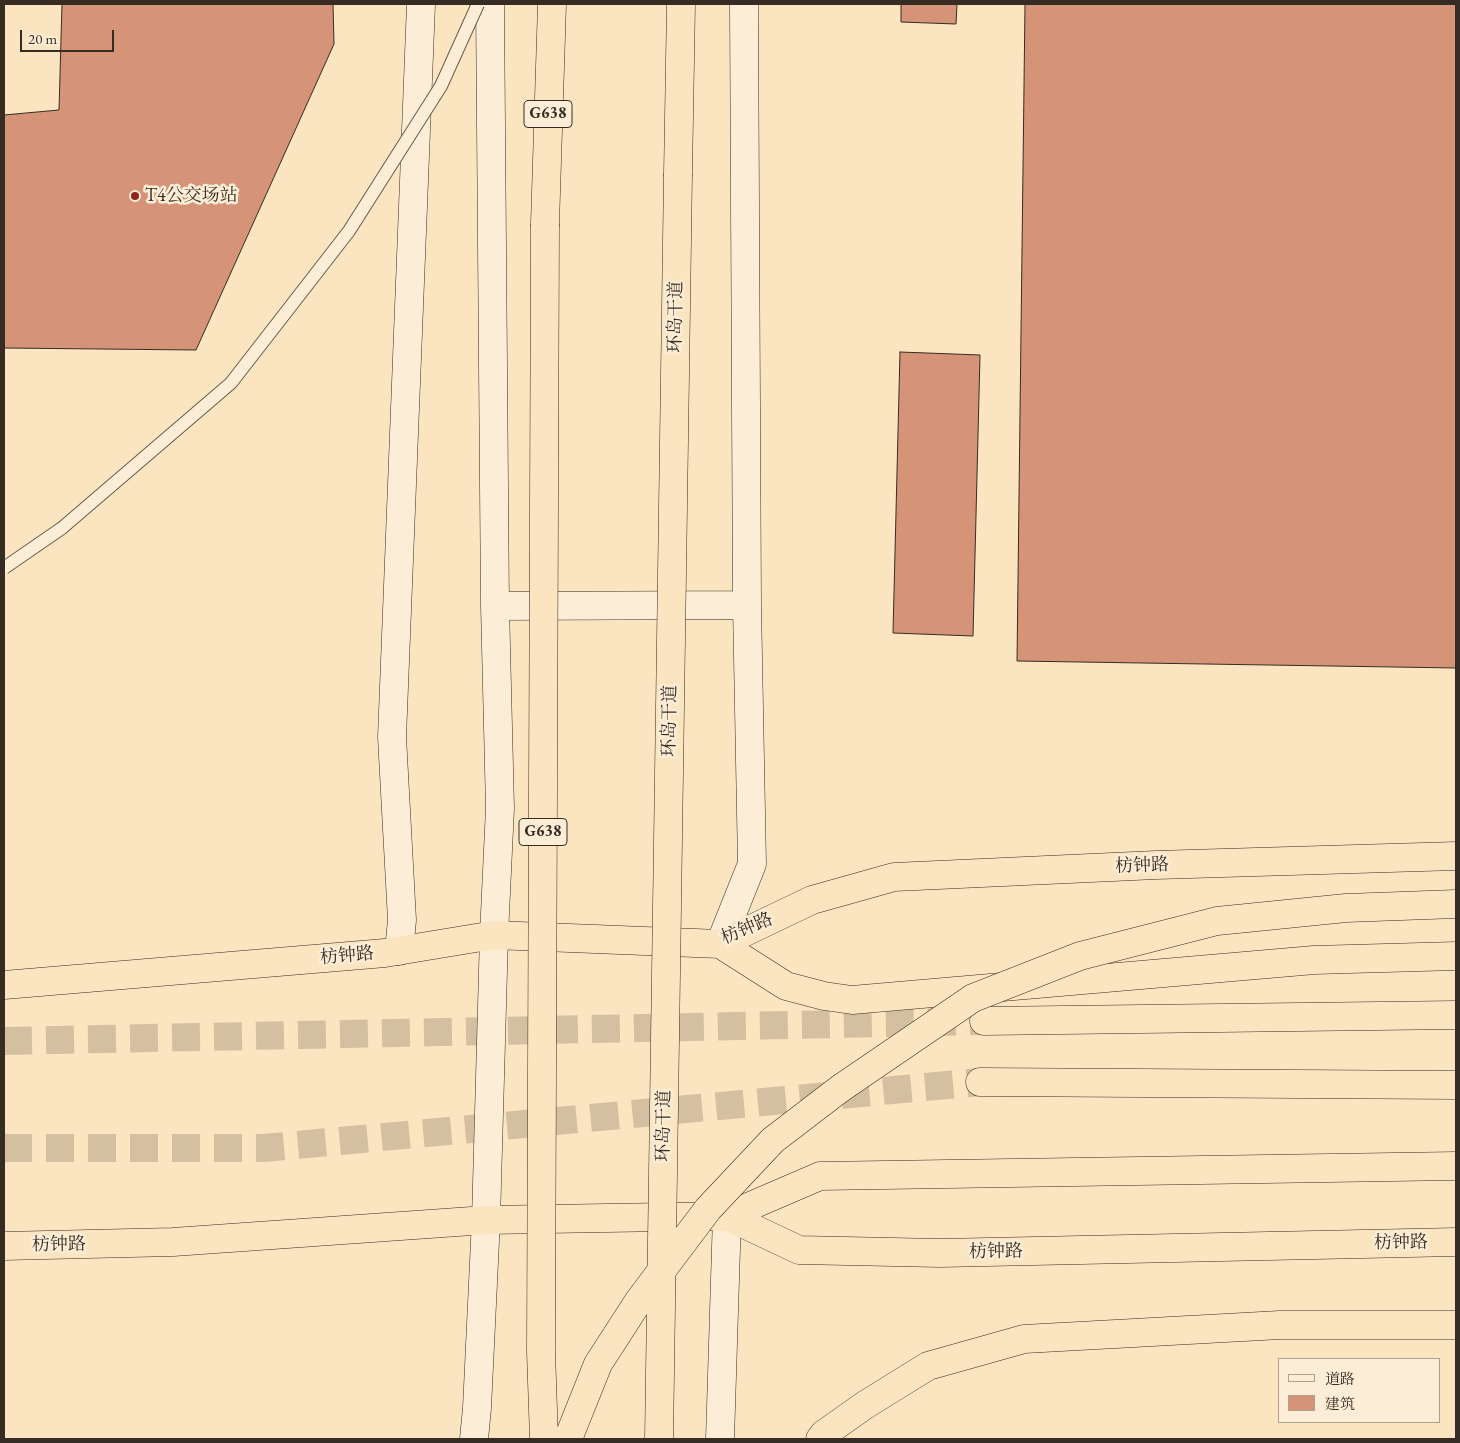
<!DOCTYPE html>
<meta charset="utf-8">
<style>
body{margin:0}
#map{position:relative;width:1460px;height:1443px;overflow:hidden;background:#fbe4c0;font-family:"EB Garamond","Noto Serif SC",serif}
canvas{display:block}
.frame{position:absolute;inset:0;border:5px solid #362c23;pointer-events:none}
.legend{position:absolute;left:1278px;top:1358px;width:162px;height:65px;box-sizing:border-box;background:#fcedd6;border:1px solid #ada08e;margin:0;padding:6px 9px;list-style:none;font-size:15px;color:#362c23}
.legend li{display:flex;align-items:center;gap:10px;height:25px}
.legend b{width:25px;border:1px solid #ada08e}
.scale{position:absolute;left:20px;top:30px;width:94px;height:22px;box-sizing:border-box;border:2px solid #362c23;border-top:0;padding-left:6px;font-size:15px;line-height:18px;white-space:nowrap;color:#362c23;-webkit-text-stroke:4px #fcedd6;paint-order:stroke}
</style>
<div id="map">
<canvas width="1460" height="1443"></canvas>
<div class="frame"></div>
<ul class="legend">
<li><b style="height:6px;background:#fcedd6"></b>道路</li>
<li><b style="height:14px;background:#d59378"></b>建筑</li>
</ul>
<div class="scale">20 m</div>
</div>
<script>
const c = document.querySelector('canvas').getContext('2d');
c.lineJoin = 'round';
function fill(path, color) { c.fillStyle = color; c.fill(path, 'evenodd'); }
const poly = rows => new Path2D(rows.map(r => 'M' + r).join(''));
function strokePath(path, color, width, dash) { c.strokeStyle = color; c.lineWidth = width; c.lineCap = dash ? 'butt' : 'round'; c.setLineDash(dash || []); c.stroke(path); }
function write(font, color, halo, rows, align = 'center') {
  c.font = font + ' "EB Garamond","Noto Serif SC",serif'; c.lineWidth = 5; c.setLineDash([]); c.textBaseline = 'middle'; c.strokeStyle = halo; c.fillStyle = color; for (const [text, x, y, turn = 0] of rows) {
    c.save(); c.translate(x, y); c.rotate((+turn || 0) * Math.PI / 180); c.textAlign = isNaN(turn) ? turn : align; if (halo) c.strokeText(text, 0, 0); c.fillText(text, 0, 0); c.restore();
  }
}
const building = poly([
 [4,4,333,4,334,44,196,350,4,348,4,4],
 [4,4,62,4,59,110,4,115,4,4],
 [901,4,957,4,956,24,901,22,901,4],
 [1025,4,1456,4,1456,668,1017,661,1025,4],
 [900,352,980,355,973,636,893,633,900,352]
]);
fill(building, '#d59378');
strokePath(building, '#362c23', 1);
strokePath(poly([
 [4,1041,984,1021],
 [4,1148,264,1148,980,1082]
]), '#d4bfa1', 28, [28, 14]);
const secondary = poly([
 [495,606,747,605],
 [720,944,752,864,747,605,744,4],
 [399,951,402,920,392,737,421,4],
 [474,1439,477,1408,486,1220,494,935,500,808,495,606,490,4],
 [720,1439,727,1216]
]);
const trunk = poly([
 [678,174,681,4],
 [545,224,552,4],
 [720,944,786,986,824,996,852,1000,1314,960,1456,956],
 [4,985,385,953,494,935,720,944,812,900,894,877,1156,865,1456,856],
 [984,1021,1456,1015],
 [980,1082,1456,1085],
 [727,1216,820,1176,1456,1166],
 [4,1246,173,1242,486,1220,727,1216,799,1250,940,1253,1456,1242],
 [820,1439,824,1434,865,1405,928,1366,1024,1339,1280,1325,1456,1325]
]);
strokePath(secondary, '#362c23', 29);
strokePath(trunk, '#362c23', 29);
strokePath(secondary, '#fcedd6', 28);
strokePath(trunk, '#fbe4c0', 28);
const serviceBridge = poly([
 [4,568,62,528,231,383,349,231,441,86,478,4]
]);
const trunkBridge = poly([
 [544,1439,541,1352,545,224],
 [568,1439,598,1364,638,1302,708,1209,773,1140,841,1088,973,998,1080,956,1217,921,1346,908,1456,904],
 [659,1439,678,174]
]);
strokePath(serviceBridge, '#675a4a', 14, []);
strokePath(trunkBridge, '#362c23', 29, []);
strokePath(serviceBridge, '#fcedd6', 12);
strokePath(trunkBridge, '#fbe4c0', 28);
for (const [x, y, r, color] of [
 [135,196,5,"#8f2418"]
]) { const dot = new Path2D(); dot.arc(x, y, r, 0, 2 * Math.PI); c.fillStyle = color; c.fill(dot); strokePath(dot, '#fcedd6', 2); }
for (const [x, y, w] of [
 [548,114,48],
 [543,832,48]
]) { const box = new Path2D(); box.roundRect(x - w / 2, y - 13.5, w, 27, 4); c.fillStyle = '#fcedd6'; c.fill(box); strokePath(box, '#362c23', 1); }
write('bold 16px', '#362c23', null, [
 ["G638",548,114],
 ["G638",543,832]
]);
write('18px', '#362c23', '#fcedd6', [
 ["T4公交场站",145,196]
], 'left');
write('18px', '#362c23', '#fcedd6', [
 ["环岛干道",676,317,-89],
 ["环岛干道",670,721,-89],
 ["枋钟路",1142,866,-2],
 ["枋钟路",747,929,-23],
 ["枋钟路",347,956,-5],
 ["环岛干道",664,1126,-89],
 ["枋钟路",1401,1243,-1],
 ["枋钟路",59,1245,-1],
 ["枋钟路",996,1252,-1]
]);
</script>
